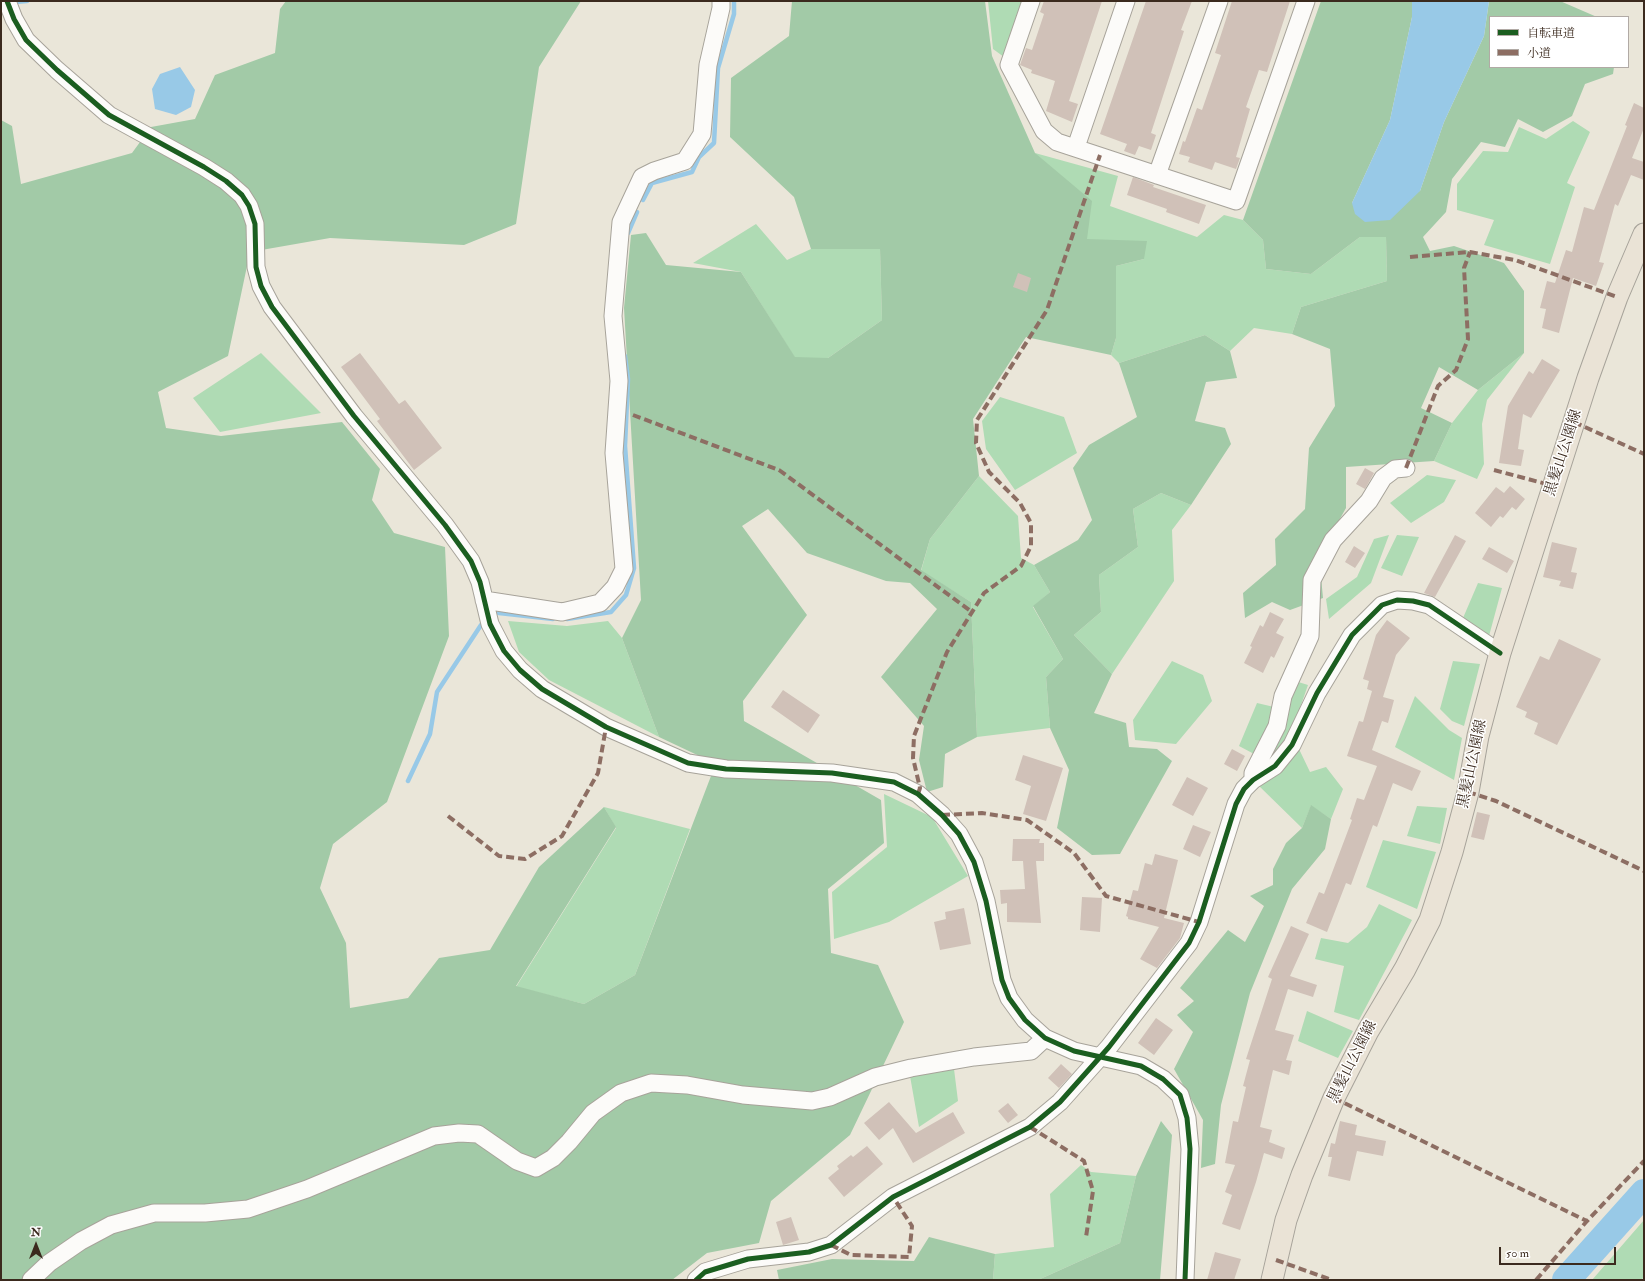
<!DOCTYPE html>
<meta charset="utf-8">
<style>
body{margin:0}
#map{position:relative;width:1645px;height:1281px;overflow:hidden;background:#eae6d9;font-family:"IM FELL Double Pica","Noto Serif JP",serif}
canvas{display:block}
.frame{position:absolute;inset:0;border:2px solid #3b2a1e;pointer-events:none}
.legend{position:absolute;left:1489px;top:16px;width:140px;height:52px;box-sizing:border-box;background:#fff;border:1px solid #b1aaa5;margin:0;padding:5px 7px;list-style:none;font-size:12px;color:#3b2a1e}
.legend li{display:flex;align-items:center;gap:8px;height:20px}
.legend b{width:20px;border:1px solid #b1aaa5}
.north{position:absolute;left:16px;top:1225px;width:40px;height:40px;-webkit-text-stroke:3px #fff;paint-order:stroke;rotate:0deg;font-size:11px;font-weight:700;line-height:16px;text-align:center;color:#3b2a1e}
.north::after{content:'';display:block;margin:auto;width:14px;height:18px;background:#3b2a1e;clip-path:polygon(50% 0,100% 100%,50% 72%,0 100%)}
.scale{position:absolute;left:1499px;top:1247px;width:117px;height:18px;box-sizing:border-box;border:2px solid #3b2a1e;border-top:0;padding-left:5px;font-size:12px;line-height:14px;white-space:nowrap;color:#3b2a1e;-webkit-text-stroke:3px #fff;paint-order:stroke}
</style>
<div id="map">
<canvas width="1645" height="1281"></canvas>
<div class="frame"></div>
<ul class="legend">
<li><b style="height:5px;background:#1b5e20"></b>自転車道</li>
<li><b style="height:5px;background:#8d6e63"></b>小道</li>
</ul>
<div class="north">N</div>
<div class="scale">50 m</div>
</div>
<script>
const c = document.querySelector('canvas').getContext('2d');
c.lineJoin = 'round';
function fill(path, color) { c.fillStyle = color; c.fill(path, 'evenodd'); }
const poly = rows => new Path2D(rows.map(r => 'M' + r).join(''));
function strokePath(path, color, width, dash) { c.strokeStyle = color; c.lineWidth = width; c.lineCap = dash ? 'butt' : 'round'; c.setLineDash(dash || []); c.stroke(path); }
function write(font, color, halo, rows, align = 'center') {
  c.font = font + ' "IM FELL Double Pica","Noto Serif JP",serif'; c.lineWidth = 3; c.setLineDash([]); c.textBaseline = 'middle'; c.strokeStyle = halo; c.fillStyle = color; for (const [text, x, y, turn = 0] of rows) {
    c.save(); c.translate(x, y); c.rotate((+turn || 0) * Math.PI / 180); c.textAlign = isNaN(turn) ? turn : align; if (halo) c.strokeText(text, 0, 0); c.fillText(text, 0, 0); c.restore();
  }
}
fill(poly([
 [988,1,1022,1,1004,57,993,49],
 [1573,121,1590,132,1567,183,1575,187,1550,264,1484,245,1494,220,1457,210,1457,184,1483,151,1508,152,1519,127,1546,139],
 [1035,153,1118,176,1110,206,1197,237,1224,215,1243,220,1263,240,1266,269,1311,274,1360,237,1386,237,1387,281,1301,307,1292,334,1254,328,1230,351,1205,335,1119,363,1111,355,1116,338,1116,266,1144,259,1086,239],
 [756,224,787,260,811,249,880,248,882,320,828,358,795,358,741,272,693,263],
 [261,353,321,413,220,432,193,398],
 [1524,353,1487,400,1482,424,1484,464,1477,479,1434,461,1452,423,1478,390],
 [1000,397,1064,417,1077,453,1015,490,986,449,982,421],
 [1427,475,1456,480,1444,502,1411,523,1390,503],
 [979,476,1018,516,1021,558,1034,565,1050,592,1033,607,1063,659,1046,677,1050,728,977,737,971,602,921,571,930,539],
 [1161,493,1191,505,1172,530,1174,581,1112,674,1074,635,1101,612,1099,575,1138,547,1133,509],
 [1389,535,1371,583,1329,619,1326,599,1357,577,1374,539],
 [1397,535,1419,537,1402,576,1381,568],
 [1478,583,1502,588,1489,636,1463,618],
 [508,621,567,626,608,621,622,638,659,737,549,680,519,652],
 [1172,661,1203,675,1212,701,1176,744,1135,740,1133,720],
 [1453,661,1480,664,1464,726,1452,721,1440,709],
 [1295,681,1308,685,1287,745,1276,758,1267,753],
 [1415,696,1449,730,1462,738,1454,780,1395,747],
 [1257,703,1274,707,1272,723,1256,755,1239,746],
 [1299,749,1310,772,1326,767,1343,789,1331,819,1311,806,1302,828,1258,785,1280,772],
 [884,794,932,817,968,876,889,922,834,939,832,892,887,847],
 [1417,806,1447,808,1440,844,1407,836],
 [604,807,690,829,635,975,584,1004,516,987,616,828],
 [1383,840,1436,852,1417,909,1366,887],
 [1379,904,1412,920,1359,1020,1334,1012,1344,966,1315,959,1321,938,1348,943,1367,927],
 [1307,1011,1353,1031,1338,1058,1298,1041],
 [954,1069,958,1101,919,1127,910,1076],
 [1081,1165,1091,1172,1136,1176,1120,1243,1038,1280,993,1280,995,1254,1054,1247,1050,1194],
 [1644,1220,1644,1277,1641,1280,1592,1280]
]), '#afdbb4');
fill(poly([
 [286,1,581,1,539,67,516,224,464,245,330,238,250,252,228,356,158,392,166,428,221,436,342,422,380,469,372,500,394,533,445,547,449,636,387,802,333,844,320,888,346,943,350,1008,408,998,439,958,490,950,539,867,604,807,616,827,516,986,584,1004,635,975,711,776,710,761,659,737,622,638,641,600,624,308,631,235,646,233,666,265,741,272,795,357,828,358,882,320,880,249,811,249,794,197,730,137,731,78,789,36,792,1,985,1,992,56,1035,153,1092,201,1087,239,1147,241,1144,259,1116,266,1116,338,1111,355,1026,337,973,419,979,476,930,539,921,570,971,602,977,737,945,754,943,787,927,792,919,760,924,726,881,677,937,609,910,583,886,581,807,553,768,509,742,526,807,615,743,701,744,721,881,800,884,843,828,889,831,953,878,965,904,1022,850,1135,771,1201,759,1243,707,1253,672,1280,1,1280,1,120,12,126,21,184,132,153,151,127,195,119,215,75,275,53,280,9],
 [1321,1,1412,1,1412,17,1390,120,1352,203,1420,191,1444,122,1484,36,1489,1,1560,1,1597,17,1490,17,1490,67,1614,67,1613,74,1585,84,1572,116,1543,132,1518,119,1505,147,1481,142,1452,179,1446,212,1423,237,1430,251,1454,246,1504,263,1524,291,1524,353,1478,390,1439,367,1421,408,1452,423,1434,461,1346,467,1346,508,1319,556,1323,598,1290,610,1272,602,1245,618,1243,593,1276,565,1275,539,1305,509,1309,448,1335,406,1330,349,1292,334,1301,307,1387,281,1386,237,1360,237,1311,274,1266,269,1263,240,1243,220],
 [1205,335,1230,351,1237,378,1206,382,1195,421,1225,428,1231,444,1191,505,1161,493,1133,509,1138,547,1099,575,1101,612,1074,635,1112,674,1094,713,1126,723,1129,747,1157,749,1172,761,1120,854,1092,855,1057,828,1069,770,1050,728,1046,677,1063,659,1033,606,1050,592,1034,565,1078,540,1092,520,1073,468,1089,445,1137,417,1119,363],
 [1311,805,1331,819,1325,849,1292,889,1250,993,1221,1105,1215,1164,1201,1168,1203,1120,1174,1069,1193,1032,1177,1015,1194,1001,1180,988,1228,930,1245,942,1264,906,1250,896,1273,885,1273,869,1286,843,1302,828],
 [1161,1121,1172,1135,1160,1280,1038,1280,1120,1243,1136,1176],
 [929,1237,995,1254,993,1280,779,1280,777,1270,832,1259,914,1261]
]), '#a2caa7');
fill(poly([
 [1412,1,1489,1,1484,36,1444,122,1420,191,1390,220,1365,222,1355,214,1352,203,1390,120,1412,17],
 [180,67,195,90,191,107,176,115,155,109,152,89,160,74]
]), '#98c9e7');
strokePath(poly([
 [15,2,27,1],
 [643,200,652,183,692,172,699,157,714,143,718,68,734,14,734,1],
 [628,233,637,212],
 [499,613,553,619],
 [567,619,611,612,626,595,634,568,625,446,628,379,625,356],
 [408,781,430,734,437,692,481,625]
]), '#98c9e7', 4.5);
strokePath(poly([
 [1566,1280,1644,1193]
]), '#98c9e7', 28);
fill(poly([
 [1044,1,1102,1,1069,101,1078,104,1072,122,1046,111,1055,81,1031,73,1032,70,1020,65,1026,48,1032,50,1044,14,1040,12],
 [1146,1,1192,1,1181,30,1184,31,1151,133,1156,135,1151,150,1139,146,1135,155,1124,151,1127,144,1100,134],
 [1232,1,1290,1,1267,72,1259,70,1246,107,1250,109,1236,157,1240,158,1236,169,1215,162,1212,170,1188,162,1190,157,1179,154,1183,141,1185,142,1197,108,1202,110,1221,55,1215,53],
 [1634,103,1644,108,1644,128,1632,158,1644,162,1644,180,1631,175,1618,206,1615,204,1599,262,1604,263,1596,286,1573,278,1559,333,1542,328,1546,309,1540,308,1547,281,1555,283,1566,250,1572,252,1584,207,1594,210,1627,126,1625,125],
 [1133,177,1154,185,1153,187,1206,205,1199,224,1166,212,1167,209,1127,195],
 [1018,273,1031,278,1027,292,1013,287],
 [360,353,399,404,405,400,442,448,414,470,377,421,380,419,341,367],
 [1542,359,1560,370,1531,418,1523,414,1518,449,1524,450,1521,466,1499,463,1508,406,1529,371,1533,374],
 [1365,468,1374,473,1365,489,1356,484],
 [1510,486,1525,499,1516,510,1512,507,1503,518,1500,516,1491,527,1475,513,1496,487,1504,493],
 [1455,535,1466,541,1435,597,1424,593],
 [1552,542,1577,548,1571,572,1577,573,1573,589,1559,586,1561,581,1543,577],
 [1354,546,1365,553,1355,568,1345,562],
 [1489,547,1514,561,1507,573,1482,559],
 [1270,612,1284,619,1276,633,1284,637,1274,658,1271,656,1263,673,1244,663,1252,647,1250,646,1260,625,1263,627],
 [1387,620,1410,638,1396,655,1383,697,1394,700,1388,723,1382,721,1372,750,1421,771,1412,791,1393,783,1377,827,1373,825,1351,885,1346,883,1327,932,1306,923,1319,892,1324,894,1352,820,1350,819,1357,798,1364,800,1377,766,1347,756,1359,721,1363,722,1372,691,1367,689,1369,681,1363,679,1376,635],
 [1559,639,1601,659,1557,745,1534,734,1538,723,1525,717,1527,712,1516,707,1540,656,1549,660],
 [783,690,820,715,808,733,771,707],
 [1232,749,1245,756,1237,771,1224,764],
 [1023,755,1063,768,1046,821,1023,814,1031,786,1015,780],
 [1187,777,1208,788,1193,816,1172,805],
 [1477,812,1490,815,1484,840,1471,837],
 [1193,825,1211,832,1200,857,1183,849],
 [1013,839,1040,839,1039,843,1044,843,1044,861,1036,861,1041,923,1007,922,1007,903,1001,904,1000,890,1025,889,1023,861,1012,861],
 [1155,854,1178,860,1164,918,1184,923,1180,938,1157,968,1140,959,1159,927,1128,919,1128,917,1126,916,1133,890,1138,891,1145,863,1152,865],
 [1082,897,1102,898,1100,932,1080,930],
 [964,908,971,944,940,950,934,922,946,919,945,912],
 [1291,926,1309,934,1290,976,1317,985,1313,997,1288,989,1275,1030,1294,1035,1286,1060,1292,1061,1289,1075,1273,1070,1260,1127,1272,1130,1269,1142,1285,1148,1282,1159,1264,1153,1256,1182,1240,1230,1222,1224,1232,1195,1225,1192,1235,1165,1225,1163,1233,1121,1238,1122,1246,1087,1243,1086,1250,1060,1246,1059,1272,979,1268,977],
 [1156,1018,1173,1030,1154,1055,1138,1043],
 [1061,1064,1072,1074,1059,1088,1048,1078],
 [889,1102,916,1133,953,1112,965,1133,913,1163,893,1128,879,1140,864,1123],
 [1008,1103,1018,1115,1008,1123,998,1111],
 [1340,1121,1357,1125,1355,1135,1386,1141,1383,1156,1357,1151,1350,1181,1328,1176,1332,1157,1328,1157,1331,1143,1335,1144],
 [867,1146,883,1164,844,1197,828,1178,839,1169,837,1166,851,1155,853,1157],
 [791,1217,799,1240,783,1245,776,1222],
 [1215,1252,1241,1259,1234,1280,1207,1280]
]), '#d0c1b8');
const minor = poly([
 [7,1,14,19,26,40,57,70,109,115,204,167,226,181,242,195,249,206,255,224,256,267,261,286,272,307,354,416,445,525,471,561,480,582,490,624,504,651,520,670,542,689,606,727,688,763,726,769,832,773,894,782,918,794,942,815,959,834,974,862,986,901,1002,980,1009,998,1025,1020,1045,1038,1074,1051,1141,1066,1163,1079,1180,1095,1187,1118,1190,1149,1185,1280],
 [1031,1,1009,65,1044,131,1057,142,1236,201,1306,1],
 [1076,147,1126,1],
 [1157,175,1219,1],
 [484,600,562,612,600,603,615,587,624,569,614,453,619,381,613,316,621,222,642,177,654,171,685,161,702,134,708,65,721,8,721,1],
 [1253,780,1253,773,1277,726,1283,696,1310,636,1312,580,1333,540,1369,501,1383,478,1395,469,1406,468],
 [31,1280,49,1263,81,1241,111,1225,154,1213,205,1213,248,1209,307,1189,434,1136,459,1133,478,1134,517,1161,536,1168,553,1158,569,1142,593,1113,621,1093,651,1083,687,1085,743,1095,812,1101,830,1097,875,1077,911,1068,974,1057,1031,1051,1045,1038],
 [696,1280,705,1272,748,1259,809,1252,831,1245,893,1197,1030,1127,1060,1102,1109,1047,1189,943,1199,922,1236,804,1244,789,1253,780,1275,766,1292,745,1317,693,1352,635,1382,605,1397,600,1413,601,1429,605,1500,653]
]);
const major = poly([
 [1272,1280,1286,1220,1302,1175,1334,1098,1368,1031,1405,969,1430,920,1452,852,1468,792,1478,736,1500,653,1588,378,1617,297,1644,234]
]);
strokePath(minor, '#a7a39a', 19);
strokePath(major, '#a7a39a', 23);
strokePath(minor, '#fcfbf9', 17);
strokePath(major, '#eae3d6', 21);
strokePath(poly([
 [1410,257,1470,252,1515,260,1617,297],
 [633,415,779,470,972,612],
 [1574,422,1644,454],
 [1406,468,1438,386,1456,370,1468,339,1464,268,1470,252],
 [1494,470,1554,486],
 [1468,792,1496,801,1644,871],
 [918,794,920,788,913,758,914,736,947,652,984,593,1021,566,1031,546,1031,523,1020,503,989,472,976,443,977,420,1047,310,1100,155],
 [942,815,982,813,1027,820,1074,853,1106,896,1199,922],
 [448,816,499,856,525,859,562,836,598,773,606,727],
 [1334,1098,1587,1221],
 [1030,1127,1084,1161,1093,1191,1086,1237],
 [831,1245,851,1255,909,1257,912,1226,893,1197],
 [1276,1260,1332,1280],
 [1536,1280,1587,1221,1644,1161]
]), '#8d6e63', 4, [8, 4]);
strokePath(poly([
 [7,1,14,19,26,40,57,70,109,115,204,167,226,181,242,195,249,206,255,224,256,267,261,286,272,307,354,416,445,525,471,561,480,582,490,624,504,651,520,670,542,689,606,727,688,763,726,769,832,773,894,782,918,794,942,815,959,834,974,862,986,901,1002,980,1009,998,1025,1020,1045,1038,1074,1051,1141,1066,1163,1079,1180,1095,1187,1118,1190,1149,1185,1280],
 [696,1280,705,1272,748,1259,809,1252,831,1245,893,1197,1030,1127,1060,1102,1109,1047,1189,943,1199,922,1236,804,1244,789,1253,780,1275,766,1292,745,1317,693,1352,635,1382,605,1397,600,1413,601,1429,605,1500,653]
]), '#1b5e20', 5);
write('15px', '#3b2a1e', '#fff', [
 ["黒髪山公園線",1564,453,-72],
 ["黒髪山公園線",1473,764,-78],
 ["黒髪山公園線",1353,1062,-63]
]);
</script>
